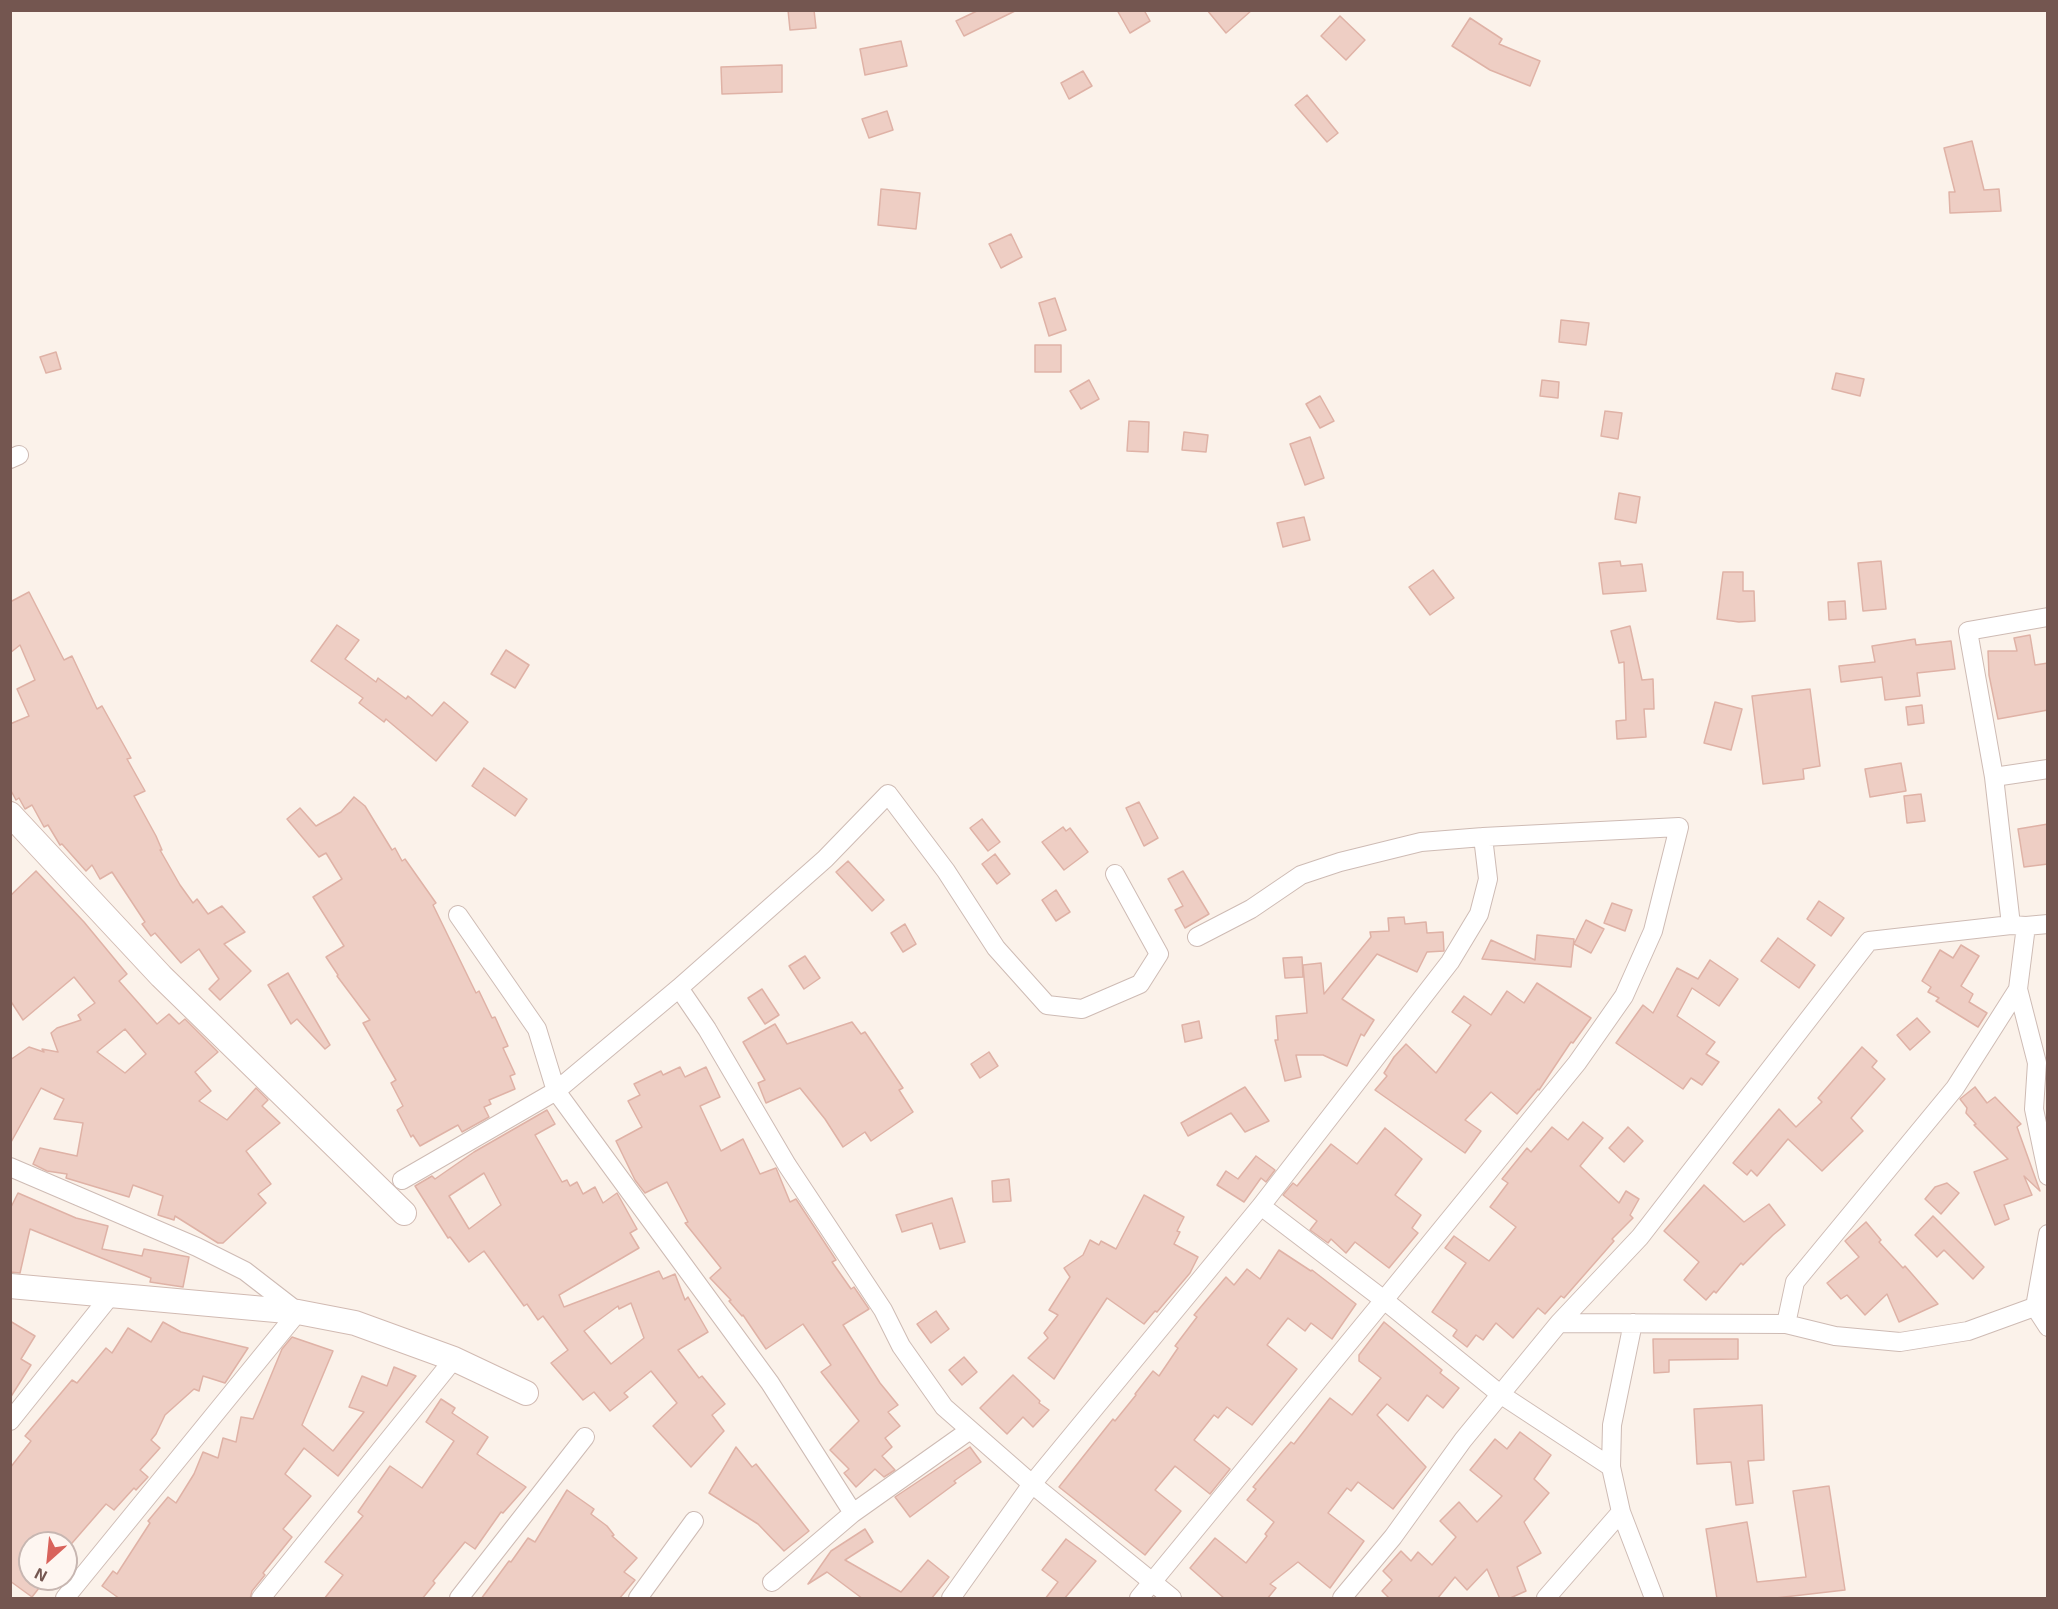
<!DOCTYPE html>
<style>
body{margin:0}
#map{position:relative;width:2058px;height:1609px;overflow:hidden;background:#fbf2ea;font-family:"Exo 2",sans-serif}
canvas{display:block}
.frame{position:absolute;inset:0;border:12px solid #745650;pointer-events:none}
.north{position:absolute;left:18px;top:1531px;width:60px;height:60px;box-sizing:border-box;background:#fef6f1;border:2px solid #c7b6b1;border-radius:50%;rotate:207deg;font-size:16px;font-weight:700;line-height:24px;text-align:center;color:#745650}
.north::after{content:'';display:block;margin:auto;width:21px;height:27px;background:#d8635c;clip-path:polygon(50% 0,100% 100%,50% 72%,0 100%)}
</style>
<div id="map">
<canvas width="2058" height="1609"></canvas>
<div class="frame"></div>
<div class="north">N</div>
</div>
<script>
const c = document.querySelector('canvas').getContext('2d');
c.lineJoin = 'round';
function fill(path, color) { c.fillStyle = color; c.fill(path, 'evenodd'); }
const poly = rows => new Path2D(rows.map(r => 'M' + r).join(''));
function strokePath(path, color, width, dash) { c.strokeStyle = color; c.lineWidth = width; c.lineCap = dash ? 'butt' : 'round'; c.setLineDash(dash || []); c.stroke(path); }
const building = poly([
 [788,10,814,10,816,28,790,30,788,10],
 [979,10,1017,10,964,36,956,21,979,10],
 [1117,10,1144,10,1150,21,1130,33,1117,10],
 [1207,10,1252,10,1226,33,1207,10],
 [1340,16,1365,40,1346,60,1321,36,1340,16],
 [1470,18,1502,39,1499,44,1540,61,1530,86,1490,70,1452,46,1470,18],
 [901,41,907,66,865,75,860,49,901,41],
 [782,65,782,92,722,94,721,67,782,65],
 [1083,71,1092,86,1069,99,1061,83,1083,71],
 [1307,95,1338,133,1327,142,1295,105,1307,95],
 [887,111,893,130,869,138,862,119,887,111],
 [1972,141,1984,190,1999,189,2001,211,1950,213,1949,192,1955,192,1944,148,1972,141],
 [881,189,920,193,916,229,878,225,881,189],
 [1011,234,1022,257,1001,268,989,244,1011,234],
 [1055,298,1066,330,1049,336,1039,303,1055,298],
 [1561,320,1589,323,1586,345,1559,342,1561,320],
 [1035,345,1061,345,1061,372,1035,372,1035,345],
 [56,352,61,369,46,373,40,357,56,352],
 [1836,373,1864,379,1860,396,1832,389,1836,373],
 [1089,380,1099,399,1081,409,1070,391,1089,380],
 [1542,380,1559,382,1558,398,1540,396,1542,380],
 [1320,396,1334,421,1320,428,1306,404,1320,396],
 [1605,411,1622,413,1618,439,1601,436,1605,411],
 [1129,421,1149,422,1148,452,1127,451,1129,421],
 [1184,432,1208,435,1206,452,1182,450,1184,432],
 [1310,437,1324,478,1305,485,1290,444,1310,437],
 [1619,493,1640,497,1636,523,1615,519,1619,493],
 [1304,517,1310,540,1283,547,1277,523,1304,517],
 [1620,561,1621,566,1642,564,1646,591,1603,594,1599,563,1620,561],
 [1881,561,1886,609,1863,611,1858,563,1881,561],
 [1433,570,1454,598,1430,615,1409,587,1433,570],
 [1723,572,1743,572,1743,591,1754,591,1755,621,1739,622,1717,619,1723,572],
 [29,592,64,660,72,656,97,709,102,706,131,758,127,759,145,791,134,796,156,836,162,850,160,850,180,885,193,903,197,899,208,914,222,906,245,932,224,944,251,971,220,1000,209,989,219,979,199,949,181,963,155,933,151,936,142,924,145,922,112,872,100,879,92,865,86,871,62,844,60,845,48,825,44,827,32,805,25,809,19,798,16,800,10,789,10,724,29,716,17,689,35,680,20,645,10,653,10,602,29,592],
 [1845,601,1846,619,1829,620,1828,602,1845,601],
 [337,625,359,640,345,659,376,682,378,678,406,699,408,696,432,716,444,702,468,722,436,761,386,719,384,722,359,703,363,698,311,661,337,625],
 [1630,626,1642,680,1653,679,1654,709,1644,709,1646,737,1617,739,1616,721,1626,720,1624,662,1619,663,1611,631,1630,626],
 [2030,635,2035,665,2048,663,2048,710,1998,719,1989,675,1988,651,2017,651,2014,638,2030,635],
 [1915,639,1916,645,1951,641,1955,669,1917,673,1920,696,1885,700,1882,677,1841,682,1839,666,1875,662,1872,646,1915,639],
 [506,650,529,665,515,688,491,674,506,650],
 [1810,689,1820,766,1803,769,1804,779,1763,784,1752,696,1810,689],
 [1715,702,1742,709,1731,750,1704,743,1715,702],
 [1922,705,1924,723,1908,725,1906,707,1922,705],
 [1901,763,1906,791,1870,797,1865,769,1901,763],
 [484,768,527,799,515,816,472,786,484,768],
 [1921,794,1925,821,1907,823,1904,796,1921,794],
 [354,797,365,806,392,850,395,848,402,861,405,859,436,903,433,905,476,993,479,991,492,1018,495,1017,508,1046,503,1048,515,1074,510,1076,515,1089,489,1100,491,1104,484,1107,489,1117,462,1132,458,1125,420,1146,413,1135,411,1137,397,1110,403,1106,391,1083,396,1080,363,1023,370,1020,337,976,338,975,326,957,344,946,313,897,342,879,326,853,319,857,287,819,300,808,316,826,341,812,354,797],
 [1139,802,1158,838,1144,846,1126,808,1139,802],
 [982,819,1000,842,988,851,970,828,982,819],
 [2048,824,2048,864,2024,867,2018,829,2048,824],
 [1063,827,1066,831,1070,828,1088,852,1064,870,1042,842,1063,827],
 [995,854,1010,874,997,884,982,864,995,854],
 [848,861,884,900,872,911,836,872,848,861],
 [36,871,84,922,127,974,119,981,157,1024,169,1014,179,1024,185,1019,218,1052,195,1072,211,1091,199,1101,227,1120,256,1088,268,1100,262,1106,280,1123,246,1151,271,1184,258,1194,266,1203,223,1243,218,1243,175,1216,174,1220,158,1215,163,1196,133,1185,129,1197,66,1178,67,1174,47,1171,33,1164,40,1148,77,1156,83,1123,54,1119,64,1099,41,1088,10,1144,10,1060,29,1047,44,1052,42,1049,58,1052,51,1033,57,1028,81,1020,78,1015,95,1003,74,977,23,1020,10,1000,10,896,36,871],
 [125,1029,146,1054,125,1073,97,1052,125,1029],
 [1183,871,1209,914,1185,928,1175,910,1183,906,1168,879,1183,871],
 [1056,890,1070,912,1056,921,1042,900,1056,890],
 [1819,901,1844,918,1831,936,1807,919,1819,901],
 [1612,903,1632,910,1625,931,1604,923,1612,903],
 [1404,917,1405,924,1426,922,1427,933,1443,932,1444,951,1427,952,1417,972,1377,954,1342,999,1374,1020,1364,1036,1361,1034,1347,1066,1323,1055,1296,1055,1301,1077,1285,1081,1275,1040,1278,1040,1276,1016,1307,1013,1303,965,1321,963,1324,994,1371,937,1370,932,1389,931,1388,918,1404,917],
 [1586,920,1604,929,1591,953,1574,944,1586,920],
 [905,924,916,944,903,952,891,933,905,924],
 [1537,935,1574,939,1571,967,1482,959,1491,940,1535,960,1537,935],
 [1778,938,1815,965,1799,988,1761,961,1778,938],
 [1961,945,1979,956,1961,986,1973,994,1969,1002,1987,1013,1978,1027,1936,1001,1939,998,1928,992,1931,987,1922,981,1940,950,1953,958,1961,945],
 [805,956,820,978,804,989,789,966,805,956],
 [1302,957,1303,977,1285,978,1283,958,1302,957],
 [1710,960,1738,979,1719,1006,1692,988,1677,1016,1715,1042,1706,1054,1719,1062,1702,1085,1691,1078,1683,1089,1616,1043,1643,1005,1653,1013,1677,968,1698,979,1710,960],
 [288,973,330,1045,325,1049,297,1019,291,1024,268,985,288,973],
 [1537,983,1591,1018,1573,1043,1571,1042,1539,1090,1538,1089,1517,1114,1491,1092,1465,1120,1481,1131,1465,1153,1375,1090,1387,1076,1384,1073,1394,1057,1406,1044,1436,1073,1471,1025,1452,1012,1464,996,1491,1015,1507,991,1524,1003,1537,983],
 [762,989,779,1015,765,1024,748,998,762,989],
 [1917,1018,1930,1032,1910,1050,1897,1035,1917,1018],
 [1199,1021,1202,1038,1185,1042,1182,1025,1199,1021],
 [852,1022,861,1034,865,1032,903,1088,899,1090,913,1112,871,1141,865,1132,843,1147,825,1119,800,1088,766,1103,758,1083,765,1080,743,1042,775,1024,787,1044,852,1022],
 [1862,1047,1877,1061,1872,1067,1885,1079,1851,1118,1863,1131,1822,1171,1788,1139,1757,1176,1751,1170,1747,1175,1733,1163,1779,1109,1796,1127,1822,1102,1818,1098,1862,1047],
 [989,1052,998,1066,980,1078,971,1064,989,1052],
 [680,1067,685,1077,706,1067,720,1097,700,1106,721,1151,743,1139,760,1174,776,1168,790,1202,796,1199,836,1260,832,1262,851,1289,854,1287,869,1309,843,1325,880,1383,898,1405,888,1412,900,1426,885,1438,892,1447,882,1456,895,1470,884,1477,875,1469,856,1487,844,1473,849,1469,830,1450,859,1421,821,1372,831,1365,803,1324,766,1349,743,1315,742,1316,729,1301,731,1300,710,1278,721,1268,685,1223,688,1222,667,1182,645,1193,635,1180,616,1141,642,1127,628,1101,640,1095,634,1084,661,1071,663,1075,680,1067],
 [1245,1087,1269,1121,1245,1132,1231,1113,1188,1136,1181,1123,1245,1087],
 [1975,1087,1987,1103,1995,1097,2021,1124,2017,1127,2040,1191,2024,1176,2032,1195,2004,1205,2009,1219,1995,1225,1974,1172,2008,1159,1974,1125,1976,1124,1966,1113,1967,1108,1960,1099,1975,1087],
 [547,1110,555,1124,535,1135,562,1182,567,1180,570,1186,577,1182,583,1194,595,1187,603,1203,617,1193,637,1229,630,1233,639,1248,559,1295,564,1307,659,1271,663,1279,675,1274,685,1300,688,1297,708,1332,678,1350,699,1378,702,1376,725,1404,712,1415,724,1431,691,1467,653,1426,677,1403,651,1371,624,1393,628,1397,610,1411,594,1392,583,1400,551,1363,568,1350,543,1316,538,1320,527,1304,524,1306,484,1251,469,1262,450,1237,448,1238,415,1186,432,1176,435,1179,474,1152,547,1110],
 [484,1173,501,1205,469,1229,449,1196,484,1173],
 [631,1303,644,1338,611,1364,584,1331,618,1306,619,1309,631,1303],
 [1583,1122,1603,1138,1580,1166,1619,1203,1626,1191,1639,1199,1630,1215,1633,1218,1612,1239,1614,1241,1564,1298,1561,1296,1545,1314,1538,1308,1513,1338,1496,1323,1483,1340,1476,1335,1467,1347,1453,1336,1457,1330,1432,1312,1466,1263,1445,1248,1454,1236,1489,1261,1516,1227,1490,1207,1508,1183,1502,1179,1527,1148,1531,1152,1552,1127,1568,1140,1583,1122],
 [1628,1127,1643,1141,1624,1162,1609,1148,1628,1127],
 [1385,1128,1422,1159,1395,1195,1421,1215,1412,1228,1418,1233,1389,1268,1355,1242,1346,1253,1331,1239,1328,1243,1310,1230,1317,1221,1283,1195,1293,1183,1297,1186,1331,1144,1357,1164,1385,1128],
 [1256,1156,1275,1170,1266,1182,1261,1178,1244,1202,1217,1185,1226,1171,1238,1179,1256,1156],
 [1009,1179,1011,1201,993,1202,992,1181,1009,1179],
 [1947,1183,1959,1193,1941,1214,1925,1199,1935,1187,1947,1183],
 [1704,1185,1744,1222,1769,1204,1785,1225,1773,1235,1743,1265,1741,1263,1716,1293,1714,1291,1706,1300,1684,1280,1699,1262,1664,1231,1704,1185],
 [18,1193,76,1218,108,1226,102,1249,142,1256,144,1249,189,1257,183,1287,150,1282,151,1278,30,1229,20,1273,10,1272,10,1209,18,1193],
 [1144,1195,1184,1217,1177,1231,1180,1232,1174,1244,1198,1257,1190,1273,1157,1312,1155,1311,1144,1324,1107,1298,1054,1379,1028,1358,1048,1338,1044,1333,1058,1315,1049,1310,1070,1277,1064,1268,1083,1255,1090,1240,1099,1245,1101,1241,1116,1249,1144,1195],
 [952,1198,965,1242,940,1249,932,1223,902,1232,896,1215,952,1198],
 [1933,1216,1984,1267,1973,1279,1944,1250,1937,1257,1915,1235,1933,1216],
 [1866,1222,1881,1240,1879,1242,1903,1268,1905,1266,1938,1304,1899,1322,1887,1294,1865,1315,1847,1295,1841,1299,1827,1283,1859,1257,1845,1241,1866,1222],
 [1279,1250,1311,1271,1312,1270,1356,1304,1332,1339,1311,1323,1305,1331,1288,1318,1267,1345,1297,1369,1252,1425,1227,1407,1218,1418,1214,1415,1194,1440,1230,1469,1210,1494,1175,1466,1155,1490,1181,1511,1145,1555,1059,1487,1113,1419,1115,1421,1136,1395,1135,1394,1153,1371,1159,1376,1178,1348,1175,1346,1197,1317,1194,1315,1226,1277,1234,1285,1247,1269,1260,1279,1279,1250],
 [936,1311,949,1329,931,1343,917,1324,936,1311],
 [10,1321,35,1336,21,1359,31,1365,10,1398,10,1321],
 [163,1322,181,1332,248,1348,225,1383,203,1376,199,1391,194,1389,165,1415,156,1434,151,1440,160,1448,140,1470,148,1477,136,1490,134,1488,114,1510,106,1504,66,1550,66,1543,30,1543,30,1579,46,1579,32,1597,10,1581,10,1468,31,1441,25,1436,72,1380,77,1383,106,1348,112,1353,128,1328,151,1342,163,1322],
 [1384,1322,1442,1370,1440,1373,1459,1388,1443,1408,1427,1395,1408,1421,1387,1404,1377,1415,1426,1467,1393,1509,1358,1482,1351,1491,1347,1488,1328,1513,1364,1541,1330,1588,1298,1562,1270,1584,1276,1588,1267,1599,1225,1599,1190,1568,1215,1538,1246,1563,1267,1536,1265,1534,1274,1522,1247,1500,1256,1489,1253,1487,1284,1450,1291,1442,1294,1444,1330,1398,1352,1415,1381,1378,1359,1361,1359,1355,1384,1322],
 [292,1337,333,1351,302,1425,333,1451,364,1412,349,1407,362,1376,387,1386,394,1367,416,1376,338,1476,304,1448,285,1474,311,1496,283,1529,292,1537,263,1573,265,1575,252,1591,250,1599,120,1599,102,1586,113,1571,117,1574,150,1523,148,1521,168,1497,176,1503,194,1474,203,1452,218,1458,223,1438,236,1442,241,1417,253,1419,282,1349,292,1337],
 [1653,1339,1738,1339,1738,1359,1669,1360,1669,1372,1654,1373,1653,1339],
 [964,1357,977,1372,962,1385,949,1370,964,1357],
 [1013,1375,1040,1401,1039,1403,1049,1410,1033,1427,1023,1417,1007,1434,980,1408,1013,1375],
 [441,1399,455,1408,452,1413,488,1437,477,1454,526,1487,503,1513,501,1512,475,1549,465,1542,433,1581,435,1583,422,1599,324,1599,343,1575,325,1562,363,1516,358,1512,390,1466,422,1488,454,1441,426,1422,441,1399],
 [1762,1405,1764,1460,1748,1461,1753,1503,1736,1505,1731,1462,1697,1464,1694,1409,1762,1405],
 [1520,1432,1551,1455,1534,1479,1549,1493,1524,1522,1541,1553,1517,1567,1526,1591,1508,1599,1500,1599,1487,1569,1467,1590,1455,1577,1437,1599,1390,1599,1382,1591,1392,1580,1383,1571,1401,1551,1411,1561,1418,1552,1432,1565,1456,1537,1440,1521,1459,1502,1477,1522,1502,1496,1470,1470,1495,1439,1507,1449,1520,1432],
 [736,1447,752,1467,756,1464,809,1531,784,1551,758,1524,709,1493,736,1447],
 [970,1447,981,1462,954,1481,956,1483,910,1517,895,1497,970,1447],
 [1829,1486,1845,1590,1767,1599,1717,1599,1706,1529,1747,1522,1757,1582,1806,1577,1793,1491,1829,1486],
 [567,1490,594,1509,591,1514,607,1526,614,1535,612,1536,637,1558,624,1572,635,1580,619,1599,481,1599,509,1561,511,1562,528,1538,535,1542,567,1490],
 [865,1529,873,1542,845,1560,901,1592,928,1560,949,1577,931,1599,863,1599,827,1572,808,1584,831,1551,865,1529],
 [1066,1539,1096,1561,1064,1599,1045,1599,1058,1582,1042,1570,1066,1539]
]);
fill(building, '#eecec4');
strokePath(building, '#dfb2a6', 1.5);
const street = poly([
 [10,459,19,455],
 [1994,777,2048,769],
 [458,915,537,1029,556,1091,770,1383,853,1513],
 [2011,925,1994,777,1968,631,2048,617],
 [2026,926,2048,924],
 [1197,937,1251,909,1301,875,1340,862,1421,842,1483,837,1679,827,1653,931,1624,996,1577,1063,1384,1300,1500,1394,1611,1467],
 [679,988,707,1029,787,1165,883,1310,901,1346,944,1407,1032,1484,1172,1598],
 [10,1167,197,1247,245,1271,298,1312,65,1598],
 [402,1180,556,1091,679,988,825,859,888,794,946,871,996,948,1047,1005,1082,1009,1140,984,1159,954,1115,874],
 [2048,1234,2035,1307,2048,1327],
 [1559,1323,1640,1237,1869,941,2011,925,2026,926,2018,989],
 [1633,1323,1612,1425,1611,1467,1621,1512,1654,1598],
 [1786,1324,1795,1282,1955,1088,2018,989,2037,1063,2034,1109,2048,1176],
 [10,1421,111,1295],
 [772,1582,853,1513,970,1430],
 [261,1598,454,1359],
 [459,1598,585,1437],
 [638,1598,694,1521],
 [951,1598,1032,1484,1261,1206,1450,962,1479,914,1488,879,1483,837],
 [1139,1598,1384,1300,1261,1206],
 [1342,1598,1393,1537,1463,1440,1559,1323,1786,1324,1835,1336,1900,1342,1968,1331,2048,1302],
 [1546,1598,1621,1512]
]);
const secondary = poly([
 [10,814,161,976,404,1213],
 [10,1286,298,1312,355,1323,454,1359,526,1393]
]);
strokePath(street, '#cebbb4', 20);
strokePath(secondary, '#d1bab2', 26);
strokePath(street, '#fff', 18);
strokePath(secondary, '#fff', 24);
</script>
